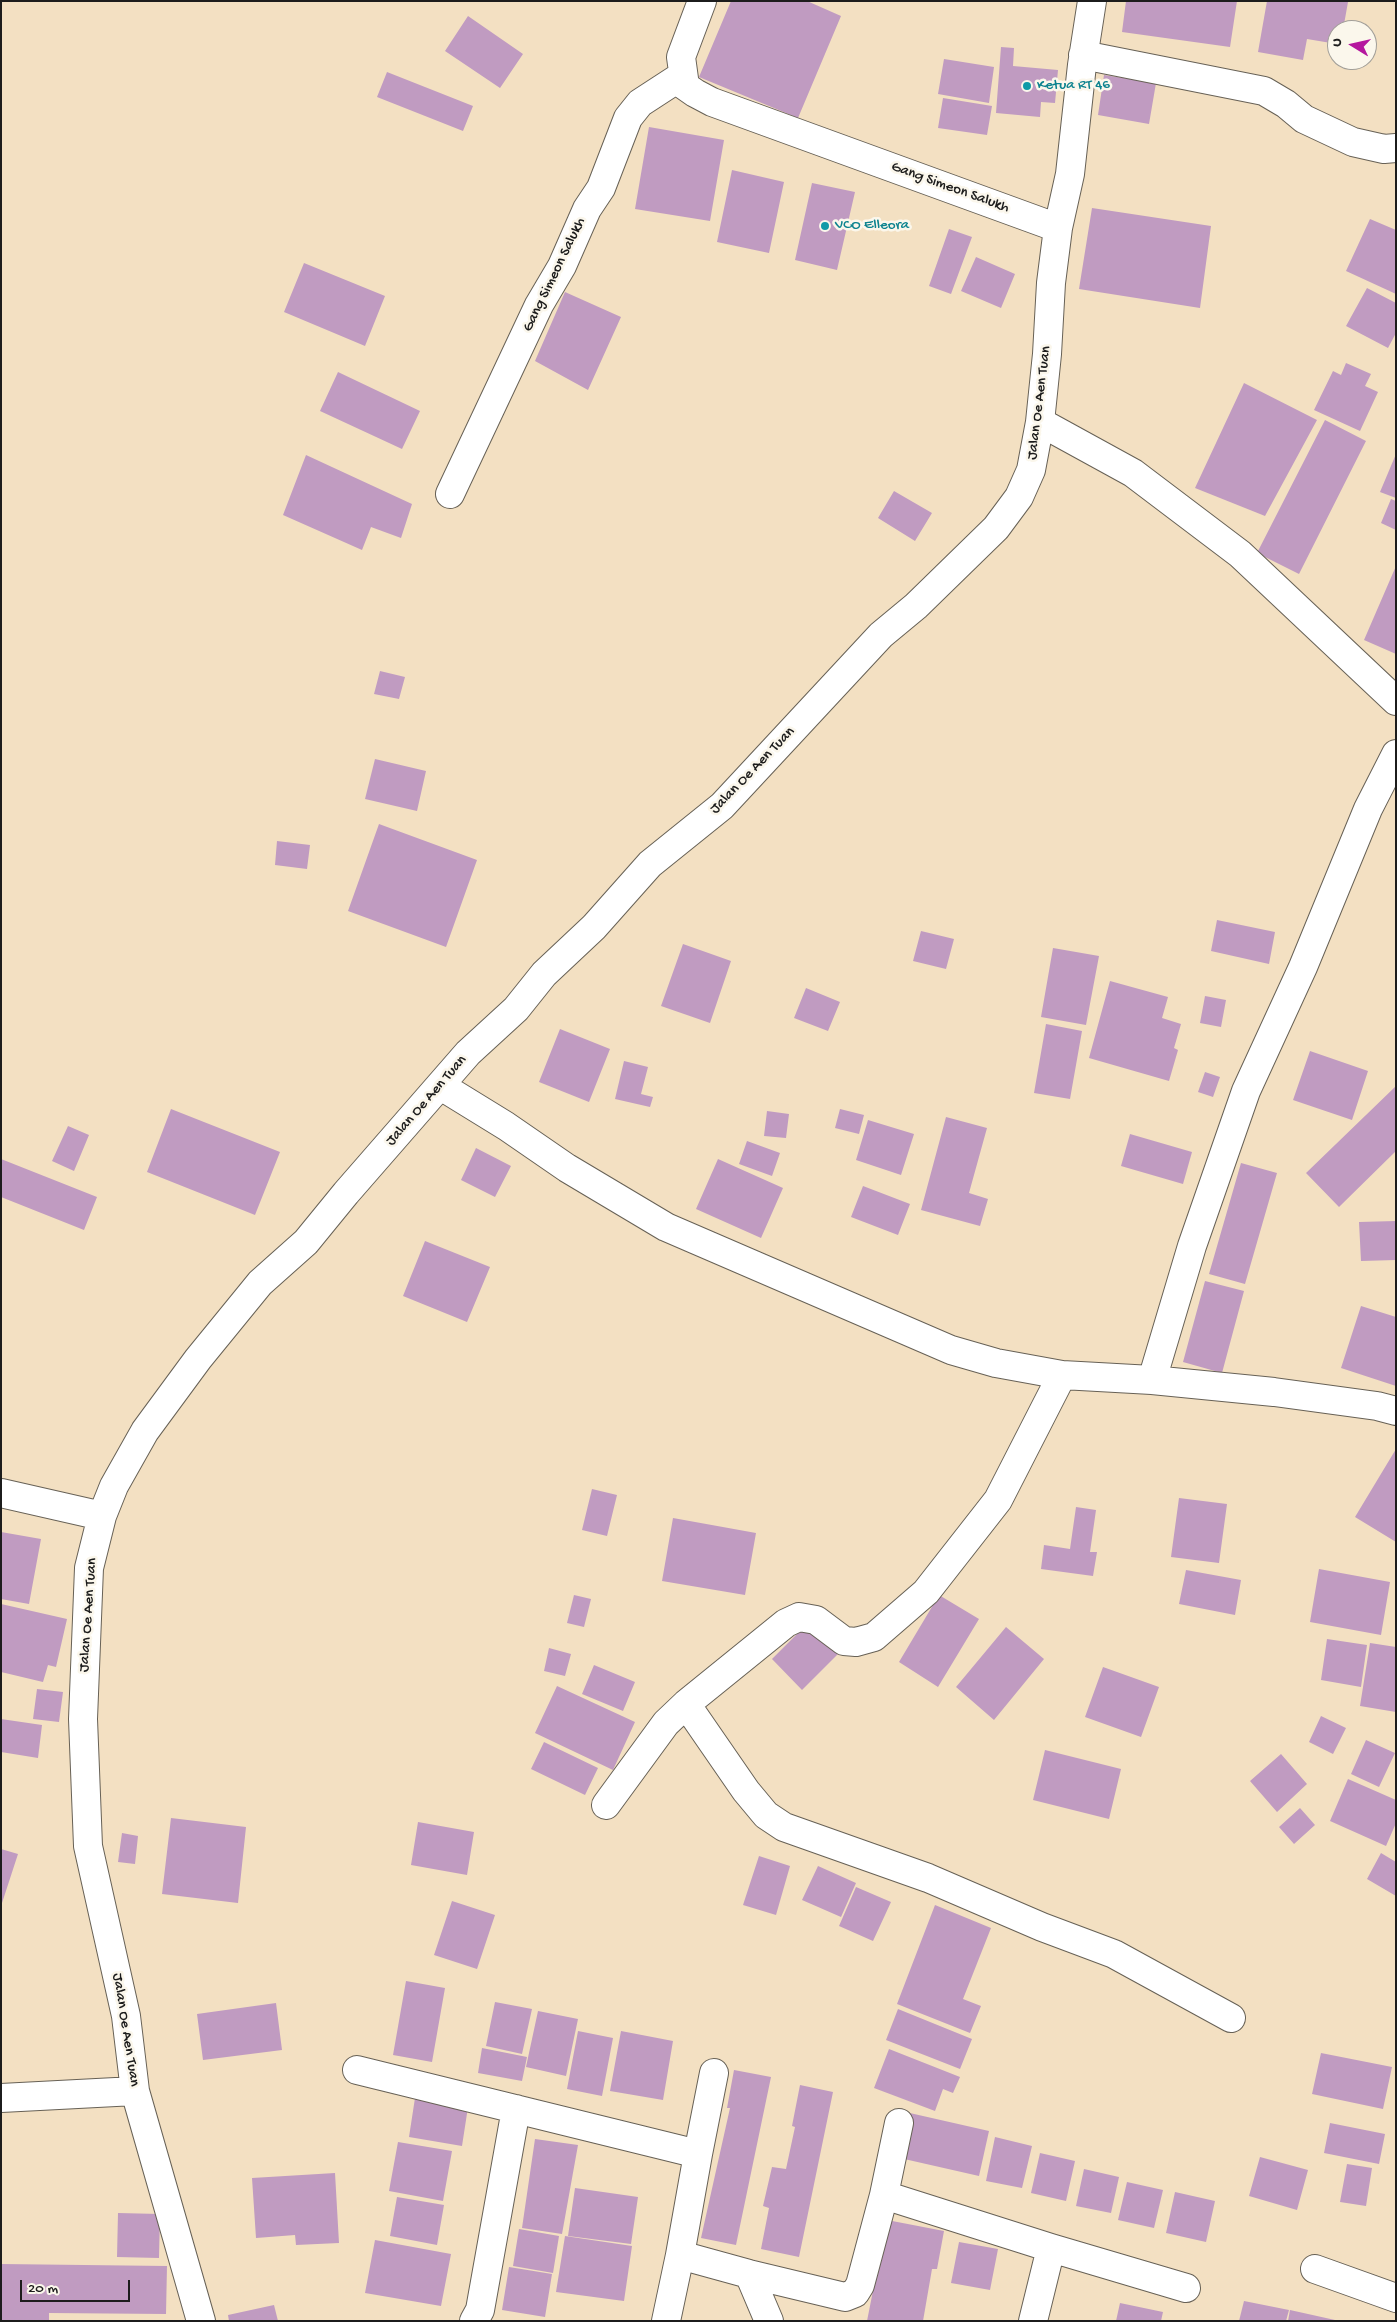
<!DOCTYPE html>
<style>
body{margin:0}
#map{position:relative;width:1397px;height:2322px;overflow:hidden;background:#f3e0c2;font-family:"Gochi Hand",sans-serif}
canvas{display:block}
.frame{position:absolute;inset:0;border:2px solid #1c1c1c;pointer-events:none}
.north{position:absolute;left:1327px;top:20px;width:50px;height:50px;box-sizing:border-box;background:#fbf7ec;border:1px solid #a29f99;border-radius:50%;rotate:279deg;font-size:14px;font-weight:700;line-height:20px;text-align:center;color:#1c1c1c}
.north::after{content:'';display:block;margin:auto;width:18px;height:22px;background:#b5179e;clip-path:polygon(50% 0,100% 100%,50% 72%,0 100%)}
.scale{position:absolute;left:20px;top:2280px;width:110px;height:22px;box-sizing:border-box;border:2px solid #1c1c1c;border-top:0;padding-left:6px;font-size:15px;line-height:18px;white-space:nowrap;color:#1c1c1c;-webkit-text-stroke:4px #fbf7ec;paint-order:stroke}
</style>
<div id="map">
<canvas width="1397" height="2322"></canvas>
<div class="frame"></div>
<div class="north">U</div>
<div class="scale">20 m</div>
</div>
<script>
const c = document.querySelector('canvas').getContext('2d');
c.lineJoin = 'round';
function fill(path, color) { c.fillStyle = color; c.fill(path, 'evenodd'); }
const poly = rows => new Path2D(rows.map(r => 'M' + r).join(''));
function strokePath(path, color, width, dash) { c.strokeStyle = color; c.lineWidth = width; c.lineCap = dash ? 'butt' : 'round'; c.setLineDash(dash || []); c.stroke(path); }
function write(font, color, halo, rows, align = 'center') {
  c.font = font + ' "Gochi Hand",sans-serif'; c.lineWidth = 5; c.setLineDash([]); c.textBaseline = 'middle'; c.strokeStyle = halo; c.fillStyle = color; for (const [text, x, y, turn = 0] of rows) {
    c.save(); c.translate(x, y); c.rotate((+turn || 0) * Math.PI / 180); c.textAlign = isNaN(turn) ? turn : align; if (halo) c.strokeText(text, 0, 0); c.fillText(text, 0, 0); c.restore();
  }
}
fill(poly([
 [731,1,807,1,841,16,798,118,699,77],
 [1126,1,1237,1,1230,47,1122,32],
 [1267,1,1348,2,1343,30,1337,30,1337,44,1307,39,1303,60,1258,52],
 [468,16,523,54,500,88,445,51],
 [1001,47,1014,48,1013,66,1058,70,1055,103,1041,102,1040,117,996,113],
 [944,59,994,67,989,103,938,94],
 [387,72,473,106,463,131,377,97],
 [1104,75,1156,83,1149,124,1098,115],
 [943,98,992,106,987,135,938,128],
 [649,127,724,140,710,221,635,209],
 [732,170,784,182,769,253,717,242],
 [812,183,855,192,837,270,795,260],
 [1092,208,1211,226,1200,308,1079,289],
 [1370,219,1396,230,1396,294,1346,271],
 [949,229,972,237,951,294,929,286],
 [976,257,1015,274,1001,308,961,291],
 [304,263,385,296,365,346,284,312],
 [1367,288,1396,303,1396,333,1388,348,1346,326],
 [565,292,621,317,588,390,535,361],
 [1346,363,1371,374,1365,386,1378,392,1360,431,1314,410,1333,371,1341,375],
 [338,372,420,411,402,449,320,411],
 [1244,383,1317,420,1265,516,1195,488],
 [1325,420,1366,441,1299,574,1257,553],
 [1396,454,1396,498,1380,492],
 [306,455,412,504,401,538,371,527,362,550,283,515],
 [894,491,932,513,915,541,878,518],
 [1391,499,1396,501,1396,530,1381,523],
 [1396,566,1396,654,1364,640],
 [380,671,405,677,399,699,374,694],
 [375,759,426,771,417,811,365,799],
 [379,824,477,860,446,947,348,911],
 [277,841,310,845,307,869,275,865],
 [1217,920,1275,932,1269,964,1211,951],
 [921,931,954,939,946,969,913,961],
 [683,944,731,961,710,1023,661,1006],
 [1053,948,1099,956,1086,1025,1041,1017],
 [1110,981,1168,997,1162,1018,1181,1024,1174,1048,1178,1050,1169,1081,1089,1058],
 [806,988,840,1002,828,1031,794,1018],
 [1205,996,1226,1000,1221,1027,1200,1023],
 [1046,1024,1082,1031,1070,1099,1034,1093],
 [560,1029,610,1049,589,1102,539,1082],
 [1310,1051,1368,1071,1352,1120,1293,1100],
 [624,1061,648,1067,641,1094,653,1097,650,1107,615,1099],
 [1205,1072,1220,1077,1213,1097,1198,1092],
 [1396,1086,1396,1151,1339,1207,1306,1173],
 [171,1109,280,1152,255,1215,147,1172],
 [840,1109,864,1115,859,1134,835,1128],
 [767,1111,789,1114,786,1138,764,1136],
 [946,1117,987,1128,969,1193,988,1199,980,1226,921,1210],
 [868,1120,914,1134,901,1175,856,1160],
 [68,1126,89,1135,74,1171,52,1161],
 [1130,1134,1192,1152,1183,1184,1121,1166],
 [747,1141,780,1153,772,1176,739,1164],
 [476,1148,511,1166,495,1197,461,1180],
 [1,1159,97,1197,84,1230,1,1197],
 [718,1159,783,1188,761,1238,696,1209],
 [1241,1163,1277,1173,1245,1284,1209,1274],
 [863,1186,910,1204,898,1235,851,1217],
 [1396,1221,1396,1260,1361,1261,1359,1222],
 [425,1241,490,1267,467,1322,403,1296],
 [1205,1281,1244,1291,1222,1373,1183,1362],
 [1361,1306,1396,1317,1396,1386,1341,1368],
 [1396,1449,1396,1542,1355,1517],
 [592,1489,617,1495,607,1536,582,1530],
 [1179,1498,1227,1504,1219,1563,1171,1557],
 [1076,1507,1096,1510,1090,1552,1097,1552,1093,1576,1041,1569,1044,1545,1070,1549],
 [673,1518,756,1533,745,1595,662,1581],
 [1,1532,41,1539,29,1604,1,1599],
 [1319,1569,1390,1582,1381,1635,1310,1622],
 [1186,1570,1241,1580,1235,1615,1179,1604],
 [574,1595,591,1599,584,1627,567,1623],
 [939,1595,979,1619,938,1687,899,1662],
 [1,1604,67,1619,56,1667,48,1665,43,1682,1,1672],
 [808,1623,838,1654,802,1690,772,1659],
 [1006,1627,1044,1659,994,1720,956,1687],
 [1327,1639,1367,1645,1361,1687,1321,1680],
 [1370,1643,1396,1647,1396,1712,1360,1706],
 [549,1648,571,1654,565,1676,544,1671],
 [594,1665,635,1682,623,1711,582,1694],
 [1103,1667,1159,1687,1141,1737,1085,1717],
 [557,1686,635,1722,613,1770,535,1733],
 [37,1689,63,1692,59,1722,33,1719],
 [1321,1716,1346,1728,1333,1754,1309,1742],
 [1,1719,42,1725,38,1758,1,1752],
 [1366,1740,1395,1753,1379,1787,1351,1774],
 [544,1742,598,1768,585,1795,531,1769],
 [1045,1750,1121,1769,1109,1819,1033,1800],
 [1281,1754,1307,1784,1277,1812,1250,1781],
 [1348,1779,1396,1800,1396,1823,1386,1846,1330,1821],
 [1300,1808,1315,1825,1294,1844,1279,1827],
 [171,1818,246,1827,238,1903,162,1894],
 [418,1822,474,1832,467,1875,411,1865],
 [122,1833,138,1836,135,1864,118,1862],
 [1,1849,18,1854,2,1903,1,1903],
 [1381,1853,1396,1862,1396,1896,1367,1879],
 [759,1856,790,1866,776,1915,743,1905],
 [818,1866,856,1883,841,1917,802,1900],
 [856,1887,891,1902,873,1941,839,1926],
 [452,1901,495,1915,477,1969,434,1955],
 [935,1905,991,1928,963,1999,981,2006,970,2033,897,2004],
 [406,1981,445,1988,432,2062,393,2055],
 [495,2002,532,2009,522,2054,486,2046],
 [276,2003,282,2050,203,2060,197,2014],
 [898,2009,972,2039,960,2069,886,2040],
 [538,2011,578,2019,566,2076,526,2067],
 [578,2031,613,2038,602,2096,567,2089],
 [621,2031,673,2041,663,2100,610,2091],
 [482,2048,527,2057,522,2081,478,2073],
 [889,2049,960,2077,953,2093,943,2089,935,2111,874,2088],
 [1321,2053,1392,2067,1383,2109,1312,2094],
 [734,2070,771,2077,736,2245,701,2238,730,2108,727,2108],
 [800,2085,833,2092,799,2257,761,2249,769,2208,763,2206,772,2167,786,2169,795,2127,792,2126],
 [415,2098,468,2107,462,2146,409,2137],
 [901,2111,989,2131,979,2176,891,2156],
 [1330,2123,1385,2134,1379,2164,1324,2153],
 [995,2137,1032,2146,1022,2188,986,2181],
 [535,2139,578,2145,562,2234,522,2228],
 [398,2142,452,2151,443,2201,389,2191],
 [1040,2153,1075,2161,1066,2201,1031,2193],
 [1260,2157,1308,2170,1297,2210,1249,2196],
 [1347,2164,1372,2168,1366,2206,1340,2202],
 [1084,2169,1119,2177,1111,2213,1076,2206],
 [335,2173,339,2243,296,2245,295,2235,256,2238,252,2178],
 [1127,2182,1163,2190,1154,2228,1118,2220],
 [575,2188,638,2197,631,2244,568,2236],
 [1175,2192,1215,2201,1206,2242,1166,2233],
 [397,2197,444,2205,437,2245,390,2236],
 [118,2213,160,2214,159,2258,117,2257],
 [887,2220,944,2231,937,2269,932,2269,923,2321,867,2321],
 [519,2229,559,2236,553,2273,513,2266],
 [565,2236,632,2246,624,2301,556,2292],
 [375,2240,451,2254,441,2306,365,2293],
 [959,2242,998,2249,990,2290,951,2283],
 [1,2264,167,2266,166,2314,49,2313,49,2321,1,2321],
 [509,2267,552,2274,545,2317,502,2310],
 [1244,2301,1289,2310,1286,2321,1239,2321],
 [1120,2303,1163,2312,1161,2321,1116,2321],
 [274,2305,278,2321,229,2321,228,2315],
 [1290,2310,1335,2320,1335,2321,1288,2321]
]), '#c09bc1');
const minor = poly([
 [702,1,681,57,685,86,695,93,712,102,1058,228],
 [1083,55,1264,91,1286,104,1304,119,1353,142,1384,149,1396,148],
 [1040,422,1133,473,1240,554,1396,701],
 [450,494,539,305,562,266,587,209,601,188,628,118,640,103,683,75],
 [441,1086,506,1126,567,1168,666,1227,951,1350,996,1363,1062,1375,1152,1380,1274,1392,1377,1406,1396,1411],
 [1152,1380,1192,1246,1246,1091,1303,967,1368,809,1396,754],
 [1,1493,102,1516],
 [686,1704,746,1791,766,1815,784,1827,928,1878,1042,1927,1114,1954,1231,2018],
 [606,1805,666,1723,686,1704,786,1623,799,1617,816,1620,844,1641,856,1642,874,1637,926,1592,998,1500,1062,1375],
 [357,2070,698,2154,680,2255,749,2274,845,2297,855,2293,860,2285,884,2195,1051,2248,1186,2288],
 [1,2098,135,2091],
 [698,2154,714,2073],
 [884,2195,899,2123],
 [1315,2269,1396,2298],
 [749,2274,769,2321],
 [201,2321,135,2091,126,2016,88,1846,83,1719,89,1568,102,1516,114,1486,145,1431,198,1359,260,1283,306,1242,346,1193,468,1053,516,1009,544,974,594,927,650,864,722,806,881,635,916,606,996,528,1019,497,1031,470,1040,422,1047,354,1051,283,1058,228,1070,174,1082,65,1092,1],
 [474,2321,480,2310,516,2109],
 [666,2321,680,2255],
 [1033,2321,1051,2248]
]);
strokePath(minor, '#676156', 30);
strokePath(minor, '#fff', 28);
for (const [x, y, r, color] of [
 [1027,86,5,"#0f9aa8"],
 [825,226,5,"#0f9aa8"]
]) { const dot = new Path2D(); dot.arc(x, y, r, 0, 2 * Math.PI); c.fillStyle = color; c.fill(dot); strokePath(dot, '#fbf7ec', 2); }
write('15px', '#0d838f', '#fbf7ec', [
 ["Ketua RT 46",1037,86],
 ["VCO Elleora",835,226]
], 'left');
write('15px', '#1c1c1c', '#fbf7ec', [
 ["Gang Simeon Salukh",950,188,20],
 ["Gang Simeon Salukh",555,275,-64],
 ["Jalan Oe Aen Tuan",1040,403,-83],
 ["Jalan Oe Aen Tuan",753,771,-46],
 ["Jalan Oe Aen Tuan",427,1101,-49],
 ["Jalan Oe Aen Tuan",89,1615,-86],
 ["Jalan Oe Aen Tuan",125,2030,81]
]);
</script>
